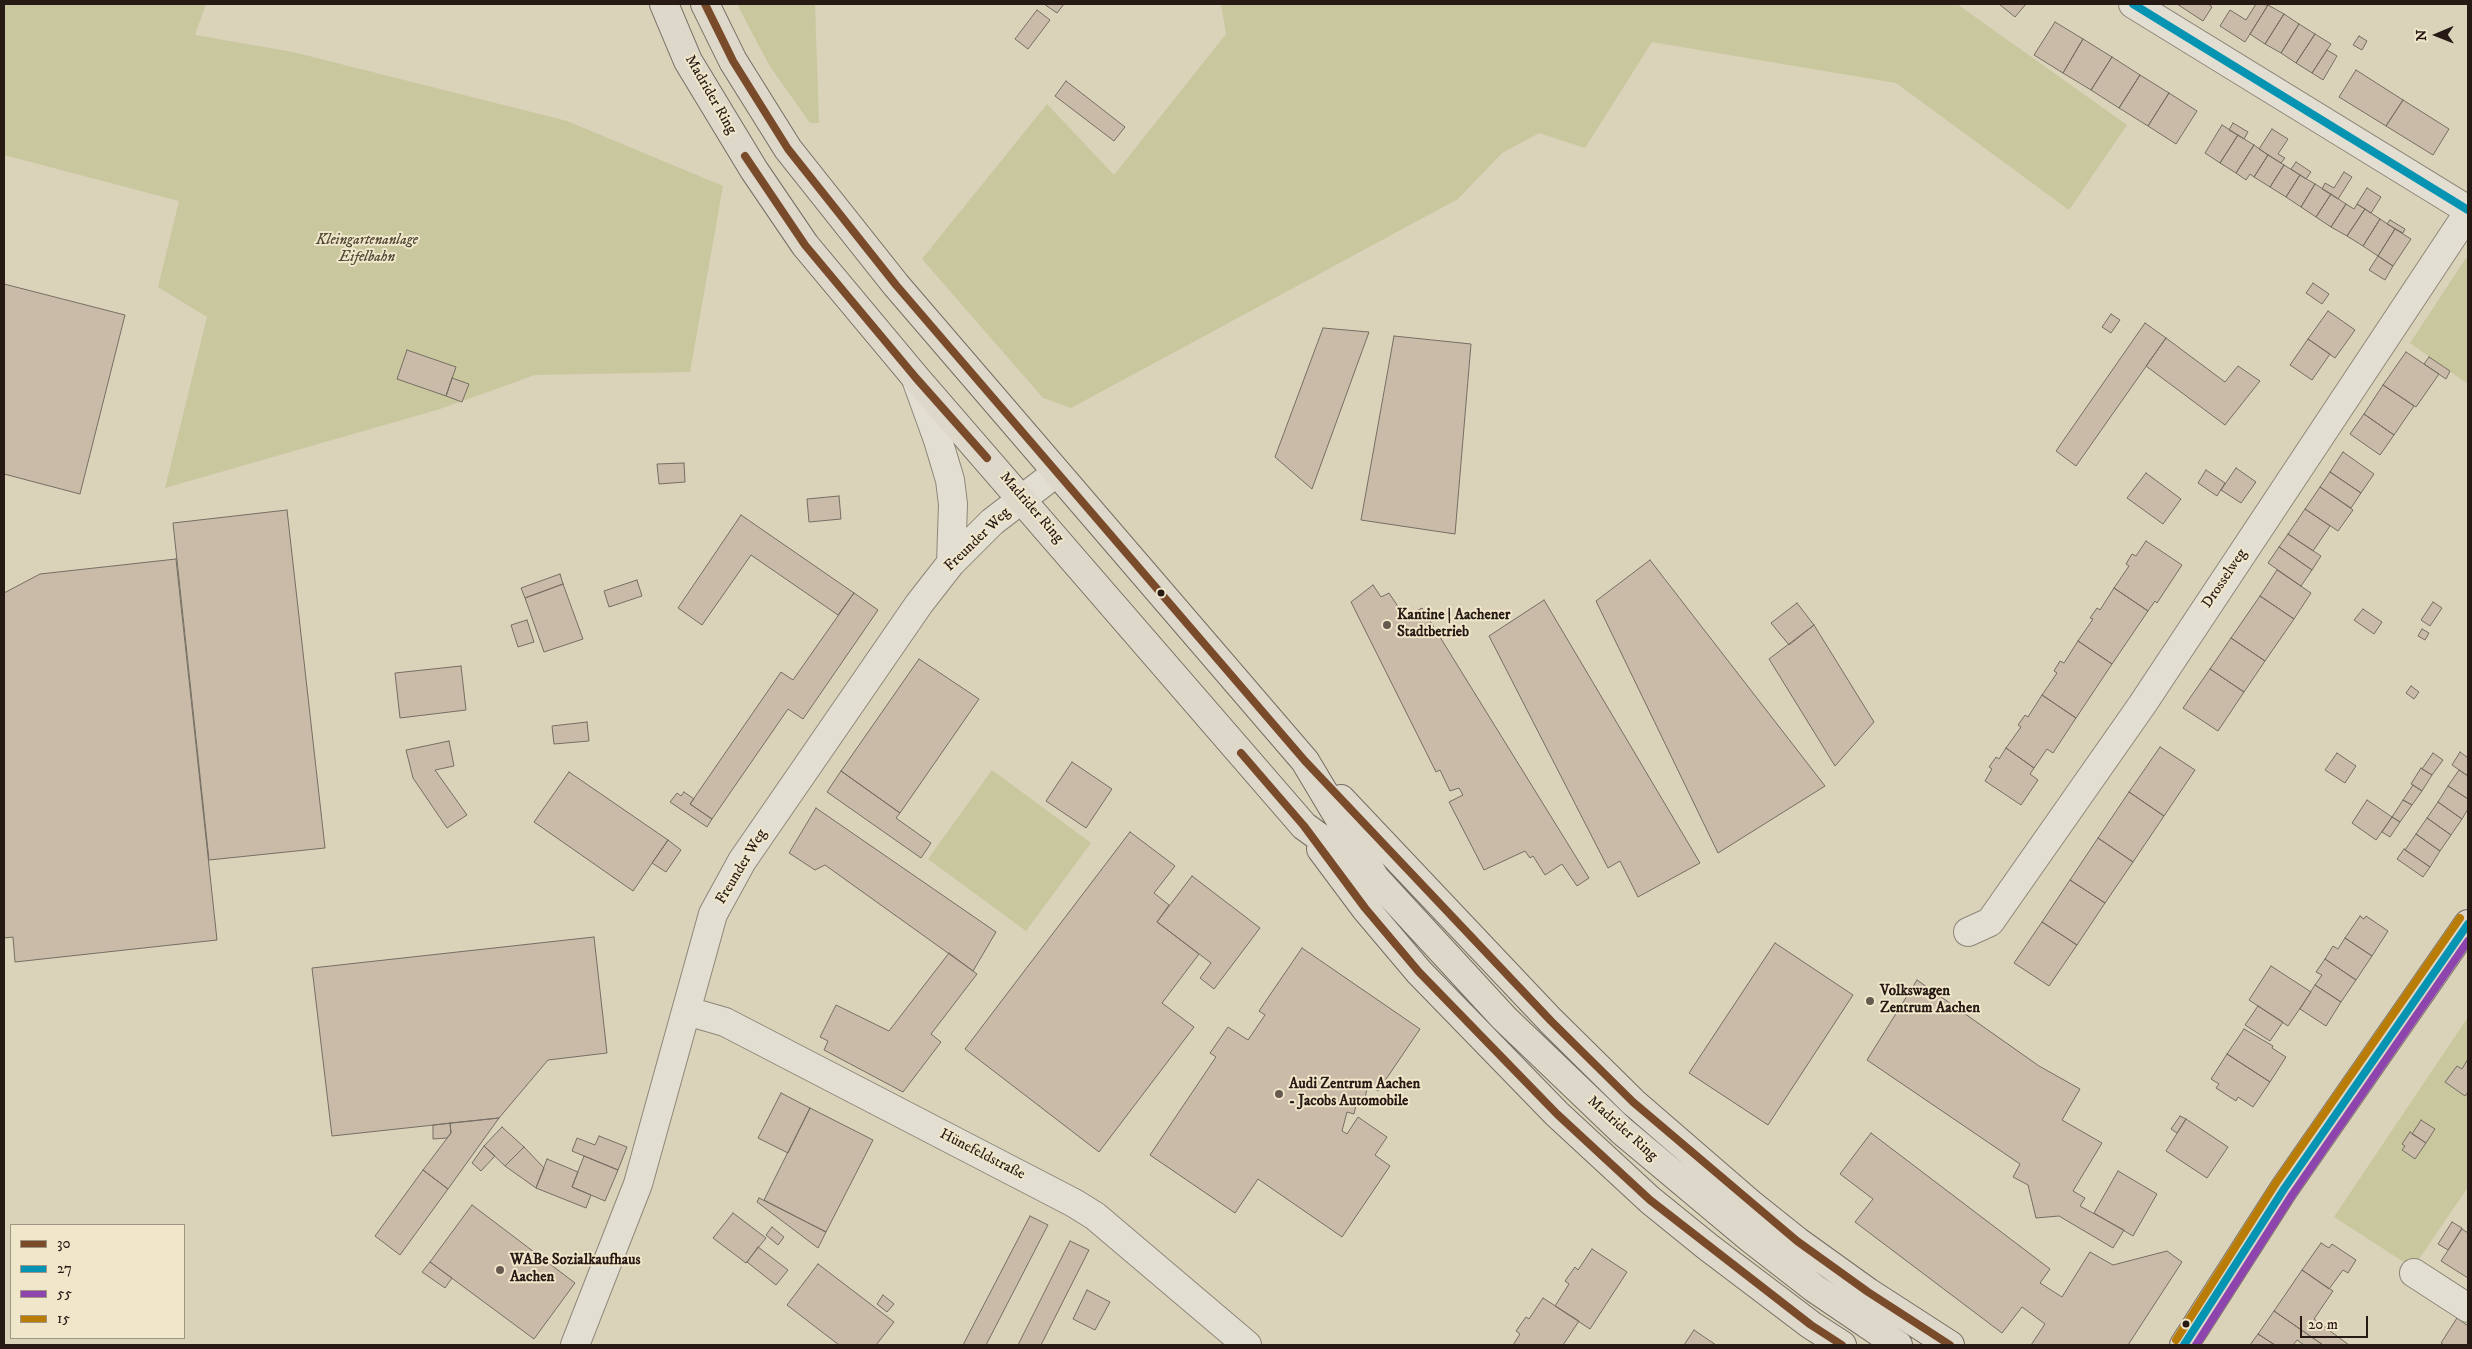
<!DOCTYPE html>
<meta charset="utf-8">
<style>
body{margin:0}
#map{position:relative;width:2472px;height:1349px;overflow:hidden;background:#dbd2ba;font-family:"IM FELL DW Pica",serif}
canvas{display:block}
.frame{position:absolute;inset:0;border:5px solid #271a15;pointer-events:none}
.legend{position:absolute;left:10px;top:1224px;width:175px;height:115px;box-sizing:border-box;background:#f0e6ca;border:1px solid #a09482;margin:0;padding:6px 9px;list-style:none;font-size:15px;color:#271a15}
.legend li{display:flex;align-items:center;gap:10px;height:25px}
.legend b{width:25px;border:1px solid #a09482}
.north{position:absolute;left:2412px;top:10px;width:50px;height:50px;-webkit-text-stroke:4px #f0e6ca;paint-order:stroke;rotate:269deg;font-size:14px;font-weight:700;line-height:20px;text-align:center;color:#271a15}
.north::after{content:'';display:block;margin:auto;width:18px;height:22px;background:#271a15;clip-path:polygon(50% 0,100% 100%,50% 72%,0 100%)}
.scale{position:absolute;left:2300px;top:1316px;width:68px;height:22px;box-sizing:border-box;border:2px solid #271a15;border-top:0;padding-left:6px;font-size:15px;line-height:18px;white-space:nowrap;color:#271a15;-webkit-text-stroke:4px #f0e6ca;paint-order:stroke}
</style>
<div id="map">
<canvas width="2472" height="1349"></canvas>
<div class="frame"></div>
<ul class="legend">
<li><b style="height:6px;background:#7a4b2a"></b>30</li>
<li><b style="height:6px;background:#0694b2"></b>27</li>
<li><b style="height:6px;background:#8e44ad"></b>55</li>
<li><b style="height:6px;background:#b97c06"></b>15</li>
</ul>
<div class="north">N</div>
<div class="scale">20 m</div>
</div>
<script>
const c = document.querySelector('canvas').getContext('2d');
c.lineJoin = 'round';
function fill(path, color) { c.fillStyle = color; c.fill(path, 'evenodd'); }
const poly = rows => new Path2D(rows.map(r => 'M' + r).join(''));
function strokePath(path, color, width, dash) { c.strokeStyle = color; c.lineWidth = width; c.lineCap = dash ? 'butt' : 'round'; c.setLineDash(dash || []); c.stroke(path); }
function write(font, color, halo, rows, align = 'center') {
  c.font = font + ' "IM FELL DW Pica",serif'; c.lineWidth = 4; c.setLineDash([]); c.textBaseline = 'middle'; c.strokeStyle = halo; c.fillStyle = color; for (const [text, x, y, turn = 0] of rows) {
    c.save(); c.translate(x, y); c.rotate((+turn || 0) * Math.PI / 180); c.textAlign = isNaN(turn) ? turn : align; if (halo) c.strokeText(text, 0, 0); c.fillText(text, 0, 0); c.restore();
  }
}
fill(poly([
 [4,4,206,4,195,35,293,52,567,121,723,186,690,372,535,375,440,409,165,488,207,317,158,287,179,201,4,155],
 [737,4,815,4,819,123,810,123,769,65],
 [1221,4,1957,4,2127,125,2069,210,1896,83,1652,42,1585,148,1539,133,1502,153,1458,199,1071,408,1043,398,922,259,1047,104,1114,175,1226,34],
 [2466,258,2468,259,2468,384,2410,343],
 [992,770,1091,843,1026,931,928,859],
 [2468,1017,2468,1187,2413,1268,2334,1217]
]), '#c8c79e');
const building = poly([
 [1044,4,1064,4,1057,13,1044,4],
 [1999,4,2026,4,2015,17,1999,4],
 [2177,4,2208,4,2212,7,2203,21,2177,4],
 [2256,4,2268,5,2245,42,2220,26,2230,10,2246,20,2256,4],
 [2268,5,2284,14,2265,44,2250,34,2268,5],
 [1037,10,1050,20,1028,49,1015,39,1037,10],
 [2284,14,2299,24,2281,53,2265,44,2284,14],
 [2055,22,2083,39,2063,73,2034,55,2055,22],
 [2299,24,2315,34,2296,63,2281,53,2299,24],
 [2315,34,2331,44,2312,73,2296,63,2315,34],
 [2359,36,2367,41,2362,50,2353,45,2359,36],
 [2083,39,2112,57,2091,90,2063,73,2083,39],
 [2327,50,2337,56,2323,80,2312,73,2327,50],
 [2112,57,2140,75,2119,108,2091,90,2112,57],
 [2356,70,2403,100,2386,126,2339,97,2356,70],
 [2140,75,2169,93,2148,126,2119,108,2140,75],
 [1066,81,1125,127,1114,141,1055,96,1066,81],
 [2169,93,2197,111,2176,144,2148,126,2169,93],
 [2403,100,2449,129,2433,155,2386,126,2403,100],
 [2233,123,2248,132,2244,139,2229,130,2233,123],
 [2222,125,2238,135,2220,163,2205,153,2222,125],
 [2272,129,2288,139,2278,154,2285,158,2281,163,2259,149,2272,129],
 [2238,135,2254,145,2236,173,2220,163,2238,135],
 [2254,145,2268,155,2254,177,2250,174,2246,180,2236,173,2254,145],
 [2268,155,2284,165,2270,187,2254,177,2268,155],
 [2296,162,2311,172,2306,179,2291,169,2296,162],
 [2284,165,2300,175,2286,197,2270,187,2284,165],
 [2344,172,2352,177,2338,199,2322,189,2325,183,2334,188,2344,172],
 [2300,175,2315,184,2301,207,2286,197,2300,175],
 [2315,184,2331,194,2316,217,2301,207,2315,184],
 [2367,188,2381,197,2371,213,2357,204,2367,188],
 [2331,194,2346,204,2331,227,2316,217,2331,194],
 [2346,204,2354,209,2357,204,2365,209,2347,236,2331,227,2346,204],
 [2365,209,2380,219,2363,246,2347,236,2365,209],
 [2380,219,2395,229,2378,256,2363,246,2380,219],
 [2390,220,2405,229,2403,233,2387,224,2390,220],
 [2395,229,2411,239,2393,266,2378,256,2395,229],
 [2378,256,2393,266,2385,280,2369,270,2378,256],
 [2313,283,2329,294,2322,304,2306,293,2313,283],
 [4,284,125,315,80,494,4,474,4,284],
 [2328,311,2355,330,2335,358,2308,339,2328,311],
 [2111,314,2120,320,2111,333,2102,327,2111,314],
 [2145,323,2166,338,2076,466,2056,451,2145,323],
 [1323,328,1369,332,1312,489,1275,457,1323,328],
 [1394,336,1471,344,1455,534,1361,520,1394,336],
 [2166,338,2225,382,2238,366,2260,381,2225,425,2146,366,2166,338],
 [2308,339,2330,354,2312,380,2290,365,2308,339],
 [407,350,456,367,446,396,397,379,407,350],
 [2406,352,2439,374,2416,407,2383,385,2406,352],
 [2429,357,2450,371,2446,379,2424,364,2429,357],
 [452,378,469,384,462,402,446,396,452,378],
 [2383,385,2414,406,2394,435,2364,414,2383,385],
 [2364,414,2394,435,2380,455,2350,434,2364,414],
 [2343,452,2374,474,2361,493,2330,472,2343,452],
 [684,463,685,482,659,484,657,464,684,463],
 [2236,468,2256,482,2241,503,2221,490,2236,468],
 [2206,470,2225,483,2217,496,2198,483,2206,470],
 [2330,472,2361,493,2351,508,2320,487,2330,472],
 [2146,473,2181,499,2163,524,2127,498,2146,473],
 [2320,487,2353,510,2338,531,2305,509,2320,487],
 [839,496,841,519,809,522,807,499,839,496],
 [2305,509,2330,526,2313,551,2288,534,2305,509],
 [287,510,325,848,209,860,173,523,287,510],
 [741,515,854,593,838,615,751,555,702,625,678,608,741,515],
 [2288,534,2321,556,2312,570,2279,547,2288,534],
 [2146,541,2182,565,2157,603,2155,601,2148,611,2114,588,2129,566,2126,564,2132,554,2136,556,2146,541],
 [2279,547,2312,570,2301,586,2268,563,2279,547],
 [176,559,217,940,15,962,13,937,4,938,4,593,40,574,176,559],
 [1650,560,1825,786,1718,853,1596,601,1650,560],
 [2277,570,2311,593,2294,619,2260,596,2277,570],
 [560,574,563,584,525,598,521,588,560,574],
 [637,580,642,596,609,607,604,591,637,580],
 [563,584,583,639,544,652,525,598,563,584],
 [1373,585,1381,597,1389,593,1405,617,1422,608,1589,878,1577,886,1562,864,1545,875,1533,856,1530,858,1525,851,1484,870,1449,802,1463,795,1459,788,1450,791,1440,770,1436,772,1351,602,1373,585],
 [2114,588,2148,611,2112,664,2078,641,2093,619,2090,618,2097,608,2100,610,2114,588],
 [854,593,878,610,803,719,788,709,712,819,690,804,781,672,793,680,854,593],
 [2260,596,2294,619,2265,661,2231,638,2260,596],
 [1544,600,1700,863,1638,897,1620,861,1608,868,1489,636,1544,600],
 [2433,602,2442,608,2430,626,2421,620,2433,602],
 [1797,603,1814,625,1789,645,1771,623,1797,603],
 [2363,609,2382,622,2374,634,2354,620,2363,609],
 [527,620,534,642,518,647,511,625,527,620],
 [1814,625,1874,722,1835,766,1769,659,1814,625],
 [2422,629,2429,633,2425,640,2418,636,2422,629],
 [2231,638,2265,661,2244,692,2210,669,2231,638],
 [2078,641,2112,664,2076,718,2042,695,2057,673,2054,671,2060,661,2064,663,2078,641],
 [919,659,979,699,900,813,841,771,919,659],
 [461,666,466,710,400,718,395,673,461,666],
 [2210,669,2244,692,2218,731,2183,708,2210,669],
 [2411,686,2419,692,2414,699,2406,693,2411,686],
 [2042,695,2076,718,2053,753,2047,749,2034,768,2006,748,2021,727,2018,725,2025,715,2028,717,2042,695],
 [587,722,589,741,554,744,552,726,587,722],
 [449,741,454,766,435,770,467,815,447,828,413,778,406,750,449,741],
 [2160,747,2195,770,2164,816,2129,792,2160,747],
 [2006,748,2034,768,2030,774,2038,780,2021,805,1985,781,1992,769,1989,767,1996,757,1999,759,2006,748],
 [2460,752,2467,757,2468,754,2468,776,2452,765,2460,752],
 [2337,753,2356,766,2345,783,2325,770,2337,753],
 [2433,753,2443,760,2432,775,2422,769,2433,753],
 [1072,762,1112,789,1086,828,1046,801,1072,762],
 [2421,768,2432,775,2422,791,2411,784,2421,768],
 [2459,770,2468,776,2468,799,2448,786,2459,770],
 [841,771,900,813,896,818,931,843,921,858,827,792,841,771],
 [569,772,668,840,633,891,534,822,569,772],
 [2413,785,2422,791,2412,805,2403,800,2413,785],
 [2448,786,2468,799,2468,809,2462,819,2438,802,2448,786],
 [684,792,694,799,690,804,712,819,707,827,670,802,677,793,681,796,684,792],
 [2129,792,2164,816,2133,862,2098,838,2129,792],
 [2367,800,2392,817,2376,840,2352,823,2367,800],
 [2403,800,2412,805,2400,822,2392,817,2403,800],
 [2438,802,2462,819,2451,835,2427,818,2438,802],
 [816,808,996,932,973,971,825,865,815,870,789,853,816,808],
 [2392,817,2400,822,2390,837,2382,832,2392,817],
 [2427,818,2451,835,2440,851,2416,834,2427,818],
 [1130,832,1175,866,1154,893,1169,905,1157,922,1199,954,1162,1003,1194,1027,1099,1152,965,1049,1130,832],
 [2416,834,2440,851,2430,867,2405,850,2416,834],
 [2098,838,2133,862,2105,903,2070,880,2098,838],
 [668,840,681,850,666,872,652,863,668,840],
 [2404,849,2430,867,2423,877,2397,859,2404,849],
 [1192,876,1260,928,1214,989,1200,978,1211,963,1157,922,1192,876],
 [2070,880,2105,903,2077,945,2042,922,2070,880],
 [2360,916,2364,919,2366,916,2388,931,2372,956,2345,938,2360,916],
 [2042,922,2077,945,2049,986,2014,963,2042,922],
 [594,937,607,1053,548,1060,499,1118,332,1136,312,968,594,937],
 [2345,938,2372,956,2356,980,2325,959,2333,946,2338,949,2345,938],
 [1775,943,1853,995,1768,1125,1689,1073,1775,943],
 [1302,948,1420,1029,1378,1091,1368,1084,1365,1098,1358,1096,1354,1114,1347,1112,1342,1131,1347,1134,1358,1117,1387,1137,1375,1155,1390,1166,1342,1237,1258,1179,1235,1213,1150,1155,1216,1057,1210,1053,1228,1027,1248,1040,1265,1015,1259,1011,1302,948],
 [949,953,977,974,931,1034,941,1042,903,1092,824,1050,828,1041,820,1037,836,1005,889,1031,949,953],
 [2325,959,2356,980,2341,1002,2315,985,2322,975,2316,972,2325,959],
 [2271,966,2311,992,2288,1026,2249,1000,2271,966],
 [1917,980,2039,1066,2080,1089,2062,1120,2102,1143,2073,1191,2085,1198,2080,1206,2124,1230,2113,1248,2059,1216,2036,1218,2028,1185,2013,1177,2020,1164,1867,1060,1917,980],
 [2315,985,2341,1002,2326,1026,2300,1009,2315,985],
 [2258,1006,2283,1022,2270,1041,2245,1025,2258,1006],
 [2244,1029,2273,1046,2272,1048,2286,1057,2270,1082,2227,1054,2244,1029],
 [2227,1054,2270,1082,2253,1107,2238,1097,2236,1101,2216,1088,2219,1084,2211,1079,2227,1054],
 [2468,1059,2468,1092,2465,1096,2445,1082,2457,1066,2462,1069,2468,1059],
 [781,1093,810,1108,788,1153,758,1138,781,1093],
 [810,1108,873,1140,826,1232,764,1200,810,1108],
 [2180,1116,2186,1119,2177,1133,2171,1129,2180,1116],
 [499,1118,448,1189,423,1170,451,1133,450,1123,499,1118],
 [2186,1119,2228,1147,2207,1178,2166,1151,2186,1119],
 [2421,1120,2435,1129,2426,1143,2412,1134,2421,1120],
 [450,1123,451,1133,447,1138,433,1139,433,1125,450,1123],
 [502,1127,524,1147,505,1166,484,1146,502,1127],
 [2410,1132,2426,1143,2415,1159,2402,1150,2405,1146,2402,1144,2410,1132],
 [1871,1133,2050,1269,2040,1283,2062,1297,2090,1252,2113,1265,2167,1251,2182,1262,2128,1345,2031,1345,2045,1324,2022,1307,2002,1333,1855,1222,1873,1199,1840,1174,1871,1133],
 [599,1136,627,1147,618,1170,572,1151,577,1138,595,1145,599,1136],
 [484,1146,495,1156,481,1171,472,1163,484,1146],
 [524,1147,544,1168,536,1188,505,1166,524,1147],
 [584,1156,618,1170,605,1201,572,1187,584,1156],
 [547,1159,578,1172,572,1187,591,1195,586,1208,536,1188,547,1159],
 [423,1170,448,1189,400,1255,375,1236,423,1170],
 [2118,1171,2157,1194,2133,1236,2094,1213,2118,1171],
 [759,1198,826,1232,818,1248,757,1202,759,1198],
 [472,1205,575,1283,534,1339,430,1262,472,1205],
 [733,1213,766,1238,746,1263,713,1238,733,1213],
 [1030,1216,1048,1225,986,1345,963,1345,1030,1216],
 [2452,1222,2462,1228,2448,1250,2438,1244,2452,1222],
 [772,1227,784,1237,778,1245,766,1235,772,1227],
 [2462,1229,2468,1233,2468,1278,2441,1261,2462,1229],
 [1070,1241,1089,1250,1041,1345,1018,1345,1070,1241],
 [2321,1243,2329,1248,2332,1244,2356,1260,2348,1273,2343,1270,2329,1289,2302,1270,2321,1243],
 [758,1247,788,1270,776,1285,747,1262,758,1247],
 [1592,1249,1627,1272,1590,1329,1555,1306,1569,1284,1565,1281,1575,1267,1578,1270,1592,1249],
 [430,1262,452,1278,445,1288,422,1272,430,1262],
 [818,1264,894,1322,876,1345,839,1345,787,1305,818,1264],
 [2302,1270,2333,1291,2314,1319,2349,1345,2323,1345,2274,1311,2302,1270],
 [1087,1290,1110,1302,1095,1330,1073,1319,1087,1290],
 [883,1295,894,1304,887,1312,877,1304,883,1295],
 [1543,1298,1579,1321,1563,1345,1513,1345,1520,1334,1516,1331,1526,1317,1529,1319,1543,1298],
 [2274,1311,2323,1345,2304,1345,2297,1340,2293,1345,2275,1345,2258,1334,2274,1311],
 [2457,1318,2468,1326,2468,1345,2444,1345,2441,1343,2457,1318],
 [1694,1330,1716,1345,1684,1345,1694,1330],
 [2258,1334,2275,1345,2250,1345,2258,1334]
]);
fill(building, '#cabba8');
strokePath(building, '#756e63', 1);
const minor = poly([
 [2133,4,2468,210],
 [916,379,938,440,950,480,953,504,951,563],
 [1968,932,1990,922,2142,705,2468,213],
 [687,1011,725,1022,1074,1203,1095,1216,1247,1345],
 [2414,1273,2468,1308],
 [575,1345,638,1184,713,914,742,861,919,604,951,563,992,522,1056,473]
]);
const major = poly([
 [664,4,688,61,754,170,805,245,916,378,1304,826,1366,871],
 [705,4,733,61,788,149,896,285,1305,761,1375,878,1504,1018,1622,1131,1751,1239,1814,1288,1898,1345],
 [1341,799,1551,1021,1633,1102,1752,1205,1797,1241,1868,1292,1950,1345],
 [1321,849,1365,908,1419,972,1557,1114,1650,1200,1708,1247,1811,1325,1842,1345],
 [2184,1345,2284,1189,2468,924]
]);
strokePath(minor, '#8d8779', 30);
strokePath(major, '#756e63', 30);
strokePath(minor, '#e3ded2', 28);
strokePath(major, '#ded8ca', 28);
strokePath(poly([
 [705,4,733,61,788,149,896,285,1305,761,1551,1021,1633,1102,1797,1241,1868,1292,1950,1345],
 [745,156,805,245,916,378,987,458],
 [1241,753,1304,826,1365,908,1419,972,1557,1114,1650,1200,1811,1325,1842,1345]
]), '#7a4b2a', 8);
strokePath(poly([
 [2133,4,2468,210],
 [2184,1345,2284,1189,2468,924]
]), '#0694b2', 8);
strokePath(poly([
 [2196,1345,2292,1195,2468,941]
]), '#8e44ad', 8);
strokePath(poly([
 [2176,1340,2276,1183,2460,918]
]), '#b97c06', 8);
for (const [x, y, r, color] of [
 [1161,593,4.5,"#271a15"],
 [1387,625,5,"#665a4f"],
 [1870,1001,5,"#665a4f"],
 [1279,1094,5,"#665a4f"],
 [500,1270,5,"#665a4f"],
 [2186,1324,4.5,"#271a15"]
]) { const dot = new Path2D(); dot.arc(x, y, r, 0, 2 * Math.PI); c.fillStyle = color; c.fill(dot); strokePath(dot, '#f0e6ca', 2); }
write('15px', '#271a15', '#f0e6ca', [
 ["Madrider Ring",710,95,60],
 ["Madrider Ring",1031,508,49],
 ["Freunder Weg",978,540,-44],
 ["Drosselweg",2225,579,-56],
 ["Freunder Weg",742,867,-59],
 ["Madrider Ring",1622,1129,42],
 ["Hünefeldstraße",982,1155,27]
]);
write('italic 15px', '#534b38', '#f0e6ca', [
 ["Kleingartenanlage",367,241],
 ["Eifelbahn",367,258]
]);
write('bold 15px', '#271a15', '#f0e6ca', [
 ["Kantine | Aachener",1397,616],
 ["Stadtbetrieb",1397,633],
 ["Volkswagen",1880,992],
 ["Zentrum Aachen",1880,1009],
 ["Audi Zentrum Aachen",1289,1085],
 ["- Jacobs Automobile",1289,1102],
 ["WABe Sozialkaufhaus",510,1261],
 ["Aachen",510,1278]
], 'left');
</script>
